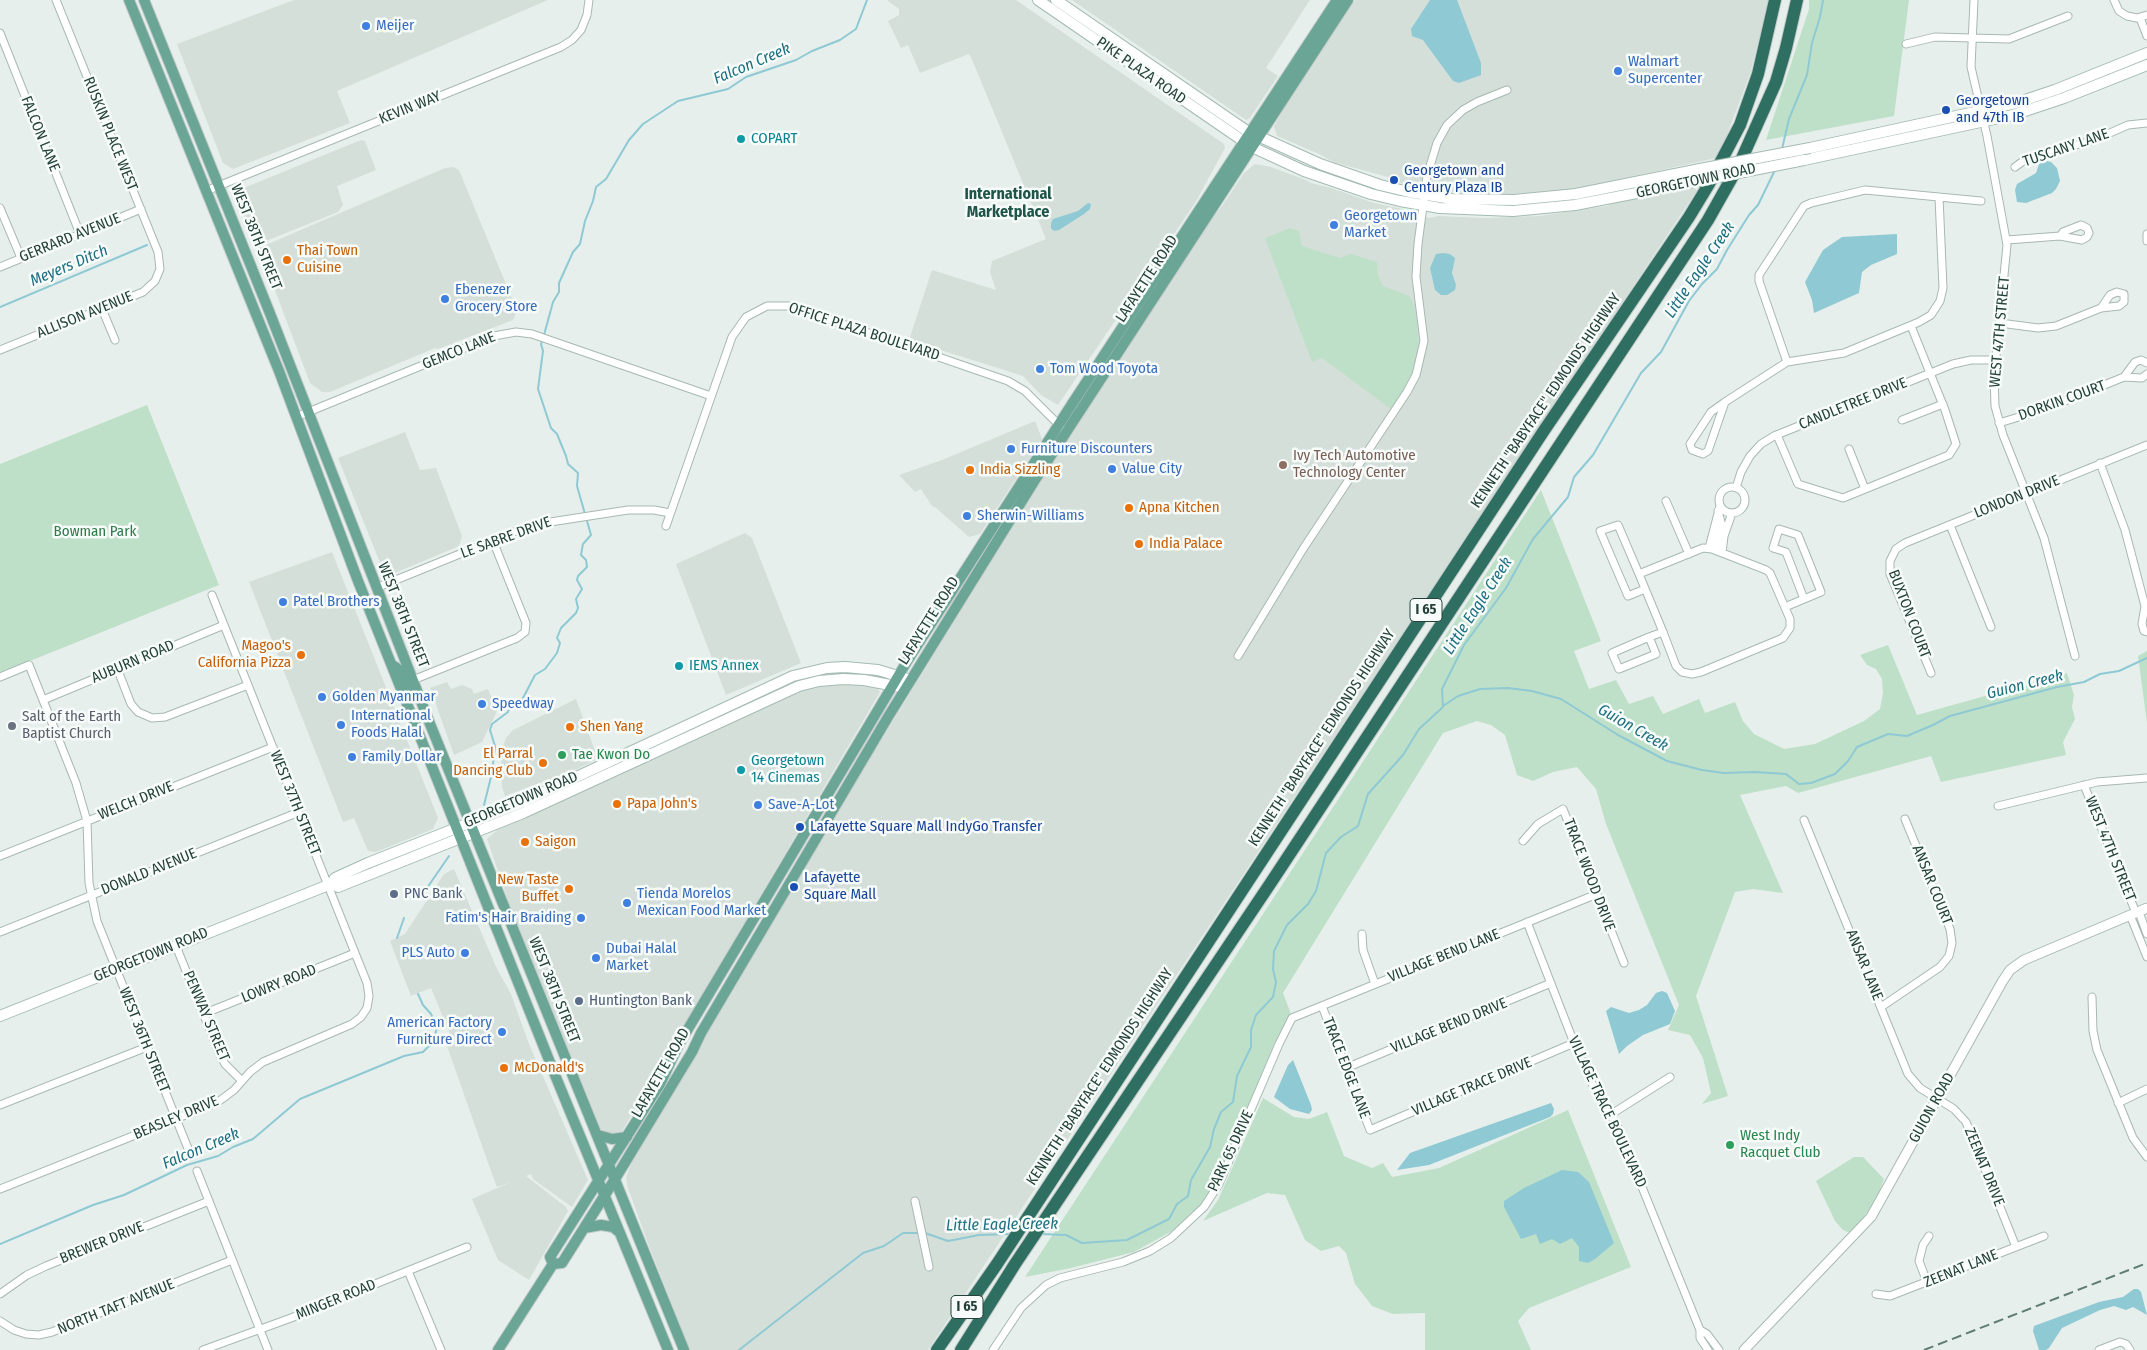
<!DOCTYPE html>
<style>
body{margin:0}
canvas{display:block;background:#e6efeb}
</style>
<canvas width="2147" height="1350"></canvas>
<script>
const c = document.querySelector('canvas').getContext('2d');
c.lineJoin = 'round';
function fill(path, color) { c.fillStyle = color; c.fill(path, 'evenodd'); }
const poly = rows => new Path2D(rows.map(r => 'M' + r).join(''));
function strokePath(path, color, width, dash) { c.strokeStyle = color; c.lineWidth = width; c.lineCap = dash ? 'butt' : 'round'; c.setLineDash(dash || []); c.stroke(path); }
function write(font, color, halo, rows, align = 'center') {
  c.font = font + ' "Fira Sans Condensed",sans-serif'; c.lineWidth = 5; c.setLineDash([]); c.textBaseline = 'middle'; c.strokeStyle = halo; c.fillStyle = color; for (const [text, x, y, turn = 0] of rows) {
    c.save(); c.translate(x, y); c.rotate((+turn || 0) * Math.PI / 180); c.textAlign = isNaN(turn) ? turn : align; if (halo) c.strokeText(text, 0, 0); c.fillText(text, 0, 0); c.restore();
  }
}
fill(poly([
 [294,0,548,0,337,91,350,123,233,169,223,163,177,44],
 [887,0,1016,0,1224,144,1225,148,1195,203,1058,405,1041,395,1023,376,909,340,932,270,996,290,990,272,992,261,1046,239,971,57,969,54,920,73,908,45,901,48,888,21,899,15,899,9],
 [1072,0,1310,0,1266,68,1278,76,1250,118,1246,120],
 [1355,0,1769,0,1750,74,1728,132,1716,158,1566,191,1525,195,1478,195,1414,187,1398,182,1388,177,1333,162,1319,154,1277,136,1274,126,1299,82,1350,5],
 [361,140,365,141,376,170,337,186,343,205,338,212,256,245,234,192],
 [1255,164,1271,167,1306,180,1311,183,1331,188,1374,203,1403,209,1411,215,1430,218,1438,216,1484,218,1539,216,1607,206,1617,201,1692,187,1697,190,928,1350,690,1350,649,1246,628,1188,626,1178,631,1163,847,796,1014,524,1097,392,1204,228,1222,206,1244,173],
 [453,167,459,170,517,311,513,320,438,349,435,348,330,392,322,392,310,383,259,248,445,168],
 [1035,421,1042,439,980,534,969,537,936,508,932,506,921,489,915,492,899,475,942,460],
 [405,432,420,470,436,468,462,536,459,546,390,575,385,575,338,458],
 [745,533,752,538,801,663,726,695,676,564],
 [332,552,438,818,433,829,376,852,368,851,354,818,343,822,249,582],
 [447,682,451,689,462,685,472,689,474,694,488,689,497,711,482,742,454,755,430,688],
 [848,683,876,686,880,692,621,1133,615,1136,605,1134,600,1127,511,909,487,839,500,827,663,755,797,693,816,687],
 [576,699,598,759,577,769,505,796,502,787,501,752,506,738,513,730],
 [454,869,497,969,511,994,529,1044,588,1180,572,1207,533,1179,531,1174,526,1176,566,1207,568,1211,529,1280,498,1260,472,1199,511,1182,497,1187,492,1174,447,1046,450,1034,431,988,411,996,390,941,405,934,444,874]
]), '#d4dfda');
fill(poly([
 [1809,0,1909,0,1894,116,1766,140,1809,9],
 [1290,228,1299,231,1302,246,1340,258,1351,254,1377,262,1378,275,1383,286,1409,296,1414,304,1417,320,1419,351,1411,378,1391,409,1322,358,1312,362,1265,238],
 [147,405,219,585,0,673,0,464],
 [1541,490,1601,641,1574,651,1589,689,1616,680,1629,704,1653,696,1663,714,1699,699,1705,713,1735,702,1743,721,1754,734,1784,749,1815,744,1864,721,1880,709,1883,693,1882,679,1876,669,1867,665,1860,655,1888,645,1917,715,2067,673,2074,695,2072,707,2075,719,2063,742,2066,755,1941,782,1931,756,1798,793,1786,786,1740,795,1783,893,1753,889,1735,892,1696,996,1728,1096,1702,1104,1711,1093,1703,1058,1690,1035,1668,1030,1679,1005,1606,824,1596,789,1577,767,1553,772,1533,781,1517,775,1505,735,1491,725,1477,721,1443,733,1283,993,1291,1014,1275,1042,1214,1188,1203,1204,1174,1230,1134,1252,1071,1268,1025,1277],
 [2147,651,2147,723,2138,656],
 [1263,1098,1294,1117,1309,1119,1327,1112,1344,1156,1372,1168,1383,1163,1392,1177,1439,1168,1568,1110,1631,1267,1529,1308,1518,1321,1531,1350,1425,1350,1425,1313,1393,1314,1372,1306,1355,1284,1346,1253,1339,1246,1321,1251,1305,1240,1285,1195,1267,1193,1203,1221,1218,1200],
 [1854,1157,1863,1157,1884,1179,1876,1200,1857,1226,1850,1233,1843,1230,1835,1221,1816,1181]
]), '#bfe0c8');
fill(poly([
 [1430,0,1457,0,1481,63,1481,75,1459,83,1453,81,1423,40,1412,36,1411,29],
 [2047,161,2051,162,2057,168,2060,181,2056,189,2052,193,2026,203,2017,202,2015,190,2017,184,2036,173,2039,164],
 [1088,203,1091,204,1090,209,1084,214,1059,230,1054,231,1051,228,1051,223,1053,219,1078,211],
 [1897,234,1897,254,1871,265,1862,272,1859,293,1814,313,1812,300,1805,282,1823,250,1842,237],
 [1443,253,1450,254,1455,258,1452,273,1456,285,1455,290,1447,295,1441,295,1435,290,1430,268,1436,254],
 [1662,991,1667,993,1675,1011,1670,1024,1643,1035,1627,1046,1619,1054,1606,1011,1611,1007,1629,1013,1639,1010,1647,1005,1656,993],
 [1293,1060,1311,1105,1312,1110,1309,1114,1290,1109,1274,1097,1288,1065],
 [1551,1103,1554,1109,1553,1114,1550,1117,1429,1165,1397,1170,1410,1153],
 [1562,1170,1578,1172,1589,1182,1614,1243,1595,1259,1588,1263,1579,1261,1579,1247,1572,1238,1560,1244,1552,1239,1540,1244,1536,1234,1521,1239,1504,1207,1504,1201,1524,1188],
 [2134,1289,2138,1289,2141,1292,2147,1315,2133,1307,2126,1310,2114,1306,2100,1310,2062,1328,2049,1348,2046,1350,2039,1350,2033,1331,2034,1326,2099,1302,2123,1297]
]), '#8ec9d4');
strokePath(poly([
 [1782,149,1789,119,1807,75,1812,43,1820,17,1823,0],
 [0,307,147,245],
 [544,335,553,302,559,292,559,283,573,252,580,244,585,221,593,201,596,187,606,179,629,140,643,124,678,101,728,89,746,77,796,60,812,51,840,40,856,29,867,0],
 [1443,706,1458,696,1480,689,1508,688,1532,691,1561,699,1618,735,1667,761,1702,770,1724,773,1755,772,1786,774,1799,784,1811,783,1835,774,1848,761,1857,747,1888,734,1907,736,1933,725,1950,716,2057,687,2084,682,2100,674,2119,671,2147,658],
 [484,805,492,773,495,746,490,730,492,724,508,712,510,706,522,700,535,675,545,669,557,653,560,643,557,638,561,628,576,613,578,608,576,599,582,589,577,580,578,576,587,567,586,560,581,555,582,549,583,544,591,535,577,486,578,473,568,464,566,456,557,434,551,428,538,389,543,351,541,344,543,339],
 [427,888,449,856],
 [397,938,404,918],
 [925,1233,948,1241,979,1235,1011,1234],
 [1040,1234,1066,1235,1082,1243,1127,1240,1169,1219,1177,1204,1188,1196,1191,1180,1210,1147,1214,1129,1221,1112,1233,1102,1237,1076,1251,1047,1251,1030,1256,1015,1273,997,1276,982,1273,969,1274,951,1287,925,1308,904,1316,891,1326,853,1341,837,1358,826,1368,794,1403,755,1419,729,1443,707,1442,689,1464,645,1506,588,1533,539,1568,497,1574,477,1593,455,1641,373,1661,352,1689,301,1702,284,1717,269,1727,250,1749,215,1758,205,1775,170],
 [0,1244,93,1205,124,1195,187,1165,218,1156,233,1147,253,1139,300,1099,404,1056,423,1052,433,1042,437,1028,431,1014,423,1005,418,994],
 [739,1350,863,1253,884,1246,903,1233,920,1233]
]), '#8ec9d4', 2);
const minor = poly([
 [1974,0,1971,67,1987,136,2007,245,1994,376,1995,406,2003,435,2044,538,2075,656],
 [2114,0,2119,11,2127,16,2137,18,2147,15],
 [2140,18,2147,36],
 [0,33,80,234],
 [1906,44,1935,37,2009,39,2068,16],
 [2015,167,2026,159,2094,140,2128,125,2147,123],
 [206,191,561,47,572,40,581,30,587,15,589,0],
 [0,208,21,258],
 [2147,234,2147,241],
 [2007,240,2060,236,2082,240,2087,237,2089,233,2087,228,2081,225,2063,232,2060,236],
 [0,267,141,209],
 [102,309,115,340],
 [2000,323,2038,328,2056,326,2101,308,2119,306,2124,302,2124,294,2117,292,2110,295,2101,308],
 [0,350,143,292,155,281,160,269,158,252,56,0],
 [1787,362,1759,281,1759,275,1804,206,1811,203,1865,190,1981,201],
 [2124,377,2135,362,2141,360,2147,363],
 [1725,402,1787,362,1844,353,1919,322,1931,315,1940,301,1943,288,1939,197],
 [1725,402,1708,451,1703,454,1692,450,1690,444,1711,412,1725,402],
 [296,417,494,336,516,332,532,334,711,396],
 [1902,420,1943,404],
 [1999,423,2045,409,2124,377,2142,378,2147,374],
 [1777,435,1798,484,1843,498,1949,455,1956,444,1945,410,1911,326],
 [1849,449,1865,489],
 [2100,463,2125,530,2145,606,2147,609],
 '1719 500a13 13 0 1 1 26 0a13 13 0 1 1-26 0Z',
 [1736,488,1741,472,1750,456,1761,444,1774,436,1953,364,1971,360,1996,360],
 [1666,501,1689,554],
 [1950,525,1991,627],
 [666,526,732,337,746,317,767,306,791,306,1008,381,1025,391,1062,428],
 [1779,529,1798,535,1821,592,1804,599,1786,552,1773,548,1779,529],
 [1709,548,1720,506],
 [1715,550,1722,526,1718,511],
 [1722,553,1724,536,1732,513],
 [1639,574,1703,548,1712,549,1766,570,1770,573,1790,619,1790,628,1783,638,1701,672,1692,674,1682,672,1676,666,1663,632,1639,574,1618,525,1600,531,1628,596,1645,589],
 [376,588,514,532,544,523,628,510,654,510,670,513],
 [2145,606,2142,624,2144,631,2147,632],
 [1785,607,1804,599],
 [1649,637,1656,654,1619,669,1612,653,1649,637],
 [1649,637,1663,632],
 [1238,656,1303,549,1407,392,1416,375,1424,341,1416,277,1418,244,1427,176,1437,143,1447,125,1463,110,1477,102,1507,90],
 [117,668,131,704,138,712,152,718,165,717,248,685],
 [1931,673,1890,574,1890,561,1896,549,1905,543,2147,445],
 [0,677,29,665,76,783,87,821,89,883,97,921,191,1156],
 [413,680,517,638,525,632,526,623,493,541],
 [43,700,224,625],
 [2084,785,2136,913],
 [1998,806,2097,782,2147,778],
 [1804,820,1908,1074,1920,1088,1954,1109,1966,1122,2016,1247],
 [1523,841,1538,824,1563,809,1624,963],
 [0,856,273,747],
 [2139,912,2147,934],
 [2130,915,2147,957],
 [1527,922,1574,1043,1595,1090,1616,1123,1700,1330,1707,1334,1719,1350],
 [0,932,299,812],
 [1362,934,1363,950,1375,984],
 [176,946,220,1055,225,1064,242,1081],
 [2092,997,2093,1031,2097,1050,2133,1138,2147,1157],
 [1322,1006,1370,1130,1574,1043],
 [1881,1007,1940,967,1949,956,1952,943,1950,929,1905,819],
 [203,1014,355,953],
 [1346,1068,1551,983],
 [2118,1103,2147,1089],
 [0,1105,147,1047],
 [1610,1115,1670,1077],
 [197,1171,268,1350],
 [0,1189,218,1102,234,1090,250,1072,263,1062,352,1024,361,1017,367,1008,369,996,367,983,212,595],
 [915,1201,929,1267],
 [408,1271,441,1350],
 [1927,1282,1919,1261,1923,1245,1929,1236],
 [0,1294,27,1275,46,1266,209,1201],
 [1876,1294,1890,1296,2044,1236],
 [0,1321,14,1330,26,1334,39,1335,52,1332,232,1260],
 [1700,1330,1700,1338,1708,1350],
 [203,1350,291,1318,467,1247],
 [993,1350,1021,1308,1046,1285,1060,1278,1123,1262,1150,1251,1171,1238,1204,1207,1219,1184,1279,1044,1292,1018,1597,894],
 [2099,1350,2120,1342,2126,1344,2130,1350]
]);
const tertiary = poly([
 [1744,1350,1871,1217,2002,982,2010,970,2024,960,2147,908]
]);
const secondary = poly([
 [1038,0,1252,147,1304,171,1371,194,1400,201,1440,208,1513,211,1575,205,1693,182],
 [1056,0,1247,131,1320,164,1380,185,1409,192,1452,199,1514,200,1576,194,1700,169],
 [1810,148,2016,103,2055,90,2147,53],
 [1804,160,2013,115,2064,98,2147,65],
 [331,884,338,887,523,813,799,686,819,681,843,679,864,680,906,688],
 [0,1016,331,884,335,878,368,863,525,801,793,676,827,668,845,667,878,670,911,680]
]);
const primary = poly([
 [129,0,279,371,358,581,555,1075,668,1350],
 [144,0,269,311,428,719,684,1350],
 [394,666,402,672,413,697],
 [598,1135,612,1139,627,1137],
 [584,1228,601,1225,613,1227,618,1231],
 [553,1264,562,1263,615,1179,692,1052,701,1033,888,717,1033,483,1348,0],
 [553,1264,550,1257,660,1084,679,1044,909,658,1072,404,1337,0],
 [498,1350,553,1264]
]);
const motorway = poly([
 [937,1350,997,1264,1543,432,1689,217,1709,184,1740,125,1758,74,1775,0],
 [961,1350,1015,1264,1270,884,1708,220,1739,165,1776,82,1786,48,1797,0]
]);
strokePath(minor, '#a8b8b2', 9);
strokePath(tertiary, '#a8b8b2', 11);
strokePath(secondary, '#a4bbb3', 12);
strokePath(primary, '#c2cac8', 12);
strokePath(motorway, '#c2cac8', 14);
strokePath(minor, '#fff', 7);
strokePath(tertiary, '#fff', 9);
strokePath(secondary, '#fff', 10);
strokePath(primary, '#6aa596', 10);
strokePath(motorway, '#2f6f62', 12);
strokePath(poly([
 [1924,1350,2147,1263]
]), '#5f7d75', 2, [10, 5]);
const secondaryBridge = poly([
 [1700,169,1810,148],
 [1693,182,1804,160]
]);
strokePath(secondaryBridge, '#a4bbb3', 12, []);
strokePath(secondaryBridge, '#fff', 10);
for (const [x, y, r, color] of [
 [366,26,5,"#3f7fe0"],
 [1618,71,5,"#3f7fe0"],
 [1946,110,5,"#1a4fb4"],
 [741,139,5,"#0f9aa8"],
 [1394,180,5,"#1a4fb4"],
 [1334,225,5,"#3f7fe0"],
 [287,260,5,"#e8710a"],
 [445,299,5,"#3f7fe0"],
 [1040,369,5,"#3f7fe0"],
 [1011,449,5,"#3f7fe0"],
 [1283,465,5,"#8d6e63"],
 [1112,469,5,"#3f7fe0"],
 [970,470,5,"#e8710a"],
 [1129,508,5,"#e8710a"],
 [967,516,5,"#3f7fe0"],
 [1139,544,5,"#e8710a"],
 [283,602,5,"#3f7fe0"],
 [301,655,5,"#e8710a"],
 [679,666,5,"#0f9aa8"],
 [322,697,5,"#3f7fe0"],
 [482,704,5,"#3f7fe0"],
 [341,725,5,"#3f7fe0"],
 [12,726,5,"#6b7280"],
 [570,727,5,"#e8710a"],
 [562,755,5,"#2e9e5b"],
 [352,757,5,"#3f7fe0"],
 [543,763,5,"#e8710a"],
 [741,770,5,"#0f9aa8"],
 [617,804,5,"#e8710a"],
 [758,805,5,"#3f7fe0"],
 [800,827,5,"#1a4fb4"],
 [525,842,5,"#e8710a"],
 [794,887,5,"#1a4fb4"],
 [569,889,5,"#e8710a"],
 [394,894,5,"#5c6f8a"],
 [627,903,5,"#3f7fe0"],
 [581,918,5,"#3f7fe0"],
 [465,953,5,"#3f7fe0"],
 [596,958,5,"#3f7fe0"],
 [579,1001,5,"#5c6f8a"],
 [502,1032,5,"#3f7fe0"],
 [504,1068,5,"#e8710a"],
 [1730,1145,5,"#2e9e5b"]
]) { const dot = new Path2D(); dot.arc(x, y, r, 0, 2 * Math.PI); c.fillStyle = color; c.fill(dot); strokePath(dot, '#f7fbf9', 2); }
for (const [x, y, w] of [
 [1426,610,32],
 [967,1307,32]
]) { const box = new Path2D(); box.roundRect(x - w / 2, y - 11.5, w, 23, 4); c.fillStyle = '#f7fbf9'; c.fill(box); strokePath(box, '#24423a', 1); }
write('bold 14px', '#24423a', null, [
 ["I 65",1426,610],
 ["I 65",967,1307]
]);
write('15px', '#366cbe', '#f7fbf9', [
 ["Meijer",376,26],
 ["Walmart",1628,62],
 ["Supercenter",1628,79],
 ["Georgetown",1344,216],
 ["Market",1344,233],
 ["Ebenezer",455,290],
 ["Grocery Store",455,307],
 ["Tom Wood Toyota",1050,369],
 ["Furniture Discounters",1021,449],
 ["Value City",1122,469],
 ["Sherwin-Williams",977,516],
 ["Patel Brothers",293,602],
 ["Golden Myanmar",332,697],
 ["Speedway",492,704],
 ["International",351,716],
 ["Foods Halal",351,733],
 ["Family Dollar",362,757],
 ["Save-A-Lot",768,805],
 ["Tienda Morelos",637,894],
 ["Mexican Food Market",637,911],
 ["Fatim's Hair Braiding",571,918,"right"],
 ["Dubai Halal",606,949],
 ["Market",606,966],
 ["PLS Auto",455,953,"right"],
 ["American Factory",492,1023,"right"],
 ["Furniture Direct",492,1040,"right"]
], 'left');
write('15px', '#24423a', '#f7fbf9', [
 ["PIKE PLAZA ROAD",1141,71,35],
 ["KEVIN WAY",410,108,-22],
 ["FALCON LANE",40,134,68],
 ["RUSKIN PLACE WEST",110,134,68],
 ["TUSCANY LANE",2066,148,-19],
 ["GEORGETOWN ROAD",1696,181,-12],
 ["WEST 38TH STREET",256,237,68],
 ["GERRARD AVENUE",70,238,-22],
 ["LAFAYETTE ROAD",1147,279,-57],
 ["ALLISON AVENUE",85,315,-22],
 ["OFFICE PLAZA BOULEVARD",864,332,18],
 ["WEST 47TH STREET",2000,332,-85],
 ["GEMCO LANE",459,351,-22],
 ["KENNETH \"BABYFACE\" EDMONDS HIGHWAY",1546,401,-56],
 ["DORKIN COURT",2062,401,-20],
 ["CANDLETREE DRIVE",1853,404,-22],
 ["LONDON DRIVE",2017,497,-22],
 ["LE SABRE DRIVE",506,538,-20],
 ["BUXTON COURT",1909,614,69],
 ["WEST 38TH STREET",403,615,68],
 ["LAFAYETTE ROAD",929,621,-58],
 ["AUBURN ROAD",133,662,-23],
 ["KENNETH \"BABYFACE\" EDMONDS HIGHWAY",1322,738,-57],
 ["GEORGETOWN ROAD",521,800,-23],
 ["WELCH DRIVE",136,801,-22],
 ["WEST 37TH STREET",295,803,68],
 ["WEST 47TH STREET",2110,849,68],
 ["DONALD AVENUE",149,872,-22],
 ["TRACE WOOD DRIVE",1589,875,69],
 ["ANSAR COURT",1932,885,68],
 ["GEORGETOWN ROAD",151,955,-22],
 ["VILLAGE BEND LANE",1444,956,-22],
 ["ANSAR LANE",1864,965,68],
 ["LOWRY ROAD",279,984,-22],
 ["WEST 38TH STREET",554,990,68],
 ["PENWAY STREET",206,1016,67],
 ["VILLAGE BEND DRIVE",1449,1026,-22],
 ["WEST 36TH STREET",144,1040,68],
 ["TRACE EDGE LANE",1346,1068,69],
 ["LAFAYETTE ROAD",661,1073,-60],
 ["KENNETH \"BABYFACE\" EDMONDS HIGHWAY",1100,1077,-57],
 ["VILLAGE TRACE DRIVE",1472,1087,-23],
 ["GUION ROAD",1932,1108,-61],
 ["VILLAGE TRACE BOULEVARD",1607,1112,65],
 ["BEASLEY DRIVE",176,1118,-23],
 ["PARK 65 DRIVE",1231,1151,-65],
 ["ZEENAT DRIVE",1984,1167,68],
 ["BREWER DRIVE",102,1243,-22],
 ["ZEENAT LANE",1961,1269,-22],
 ["MINGER ROAD",336,1300,-22],
 ["NORTH TAFT AVENUE",116,1307,-22]
]);
write('15px', '#164399', '#f7fbf9', [
 ["Georgetown",1956,101],
 ["and 47th IB",1956,118],
 ["Georgetown and",1404,171],
 ["Century Plaza IB",1404,188],
 ["Lafayette Square Mall IndyGo Transfer",810,827],
 ["Lafayette",804,878],
 ["Square Mall",804,895]
], 'left');
write('15px', '#0d838f', '#f7fbf9', [
 ["COPART",751,139],
 ["IEMS Annex",689,666],
 ["Georgetown",751,761],
 ["14 Cinemas",751,778]
], 'left');
write('15px', '#c56008', '#f7fbf9', [
 ["Thai Town",297,251],
 ["Cuisine",297,268],
 ["India Sizzling",980,470],
 ["Apna Kitchen",1139,508],
 ["India Palace",1149,544],
 ["Magoo's",291,646,"right"],
 ["California Pizza",291,663,"right"],
 ["Shen Yang",580,727],
 ["El Parral",533,754,"right"],
 ["Dancing Club",533,771,"right"],
 ["Papa John's",627,804],
 ["Saigon",535,842],
 ["New Taste",559,880,"right"],
 ["Buffet",559,897,"right"],
 ["McDonald's",514,1068]
], 'left');
write('15px', '#785e54', '#f7fbf9', [
 ["Ivy Tech Automotive",1293,456],
 ["Technology Center",1293,473]
], 'left');
write('15px', '#2d7a4b', '#f7fbf9', [
 ["Bowman Park",95,532]
]);
write('15px', '#5b616d', '#f7fbf9', [
 ["Salt of the Earth",22,717],
 ["Baptist Church",22,734]
], 'left');
write('15px', '#27864d', '#f7fbf9', [
 ["Tae Kwon Do",572,755],
 ["West Indy",1740,1136],
 ["Racquet Club",1740,1153]
], 'left');
write('15px', '#4e5e75', '#f7fbf9', [
 ["PNC Bank",404,894],
 ["Huntington Bank",589,1001]
], 'left');
write('italic 16px', '#1c6f80', '#f7fbf9', [
 ["Falcon Creek",752,64,-23],
 ["Meyers Ditch",69,266,-23],
 ["Little Eagle Creek",1700,270,-56],
 ["Little Eagle Creek",1478,606,-57],
 ["Guion Creek",2025,685,-14],
 ["Guion Creek",1633,728,30],
 ["Falcon Creek",201,1149,-23],
 ["Little Eagle Creek",1002,1225,-1]
]);
write('bold 16px', '#1f5548', '#f7fbf9', [
 ["International",1008,195],
 ["Marketplace",1008,213]
]);
</script>
